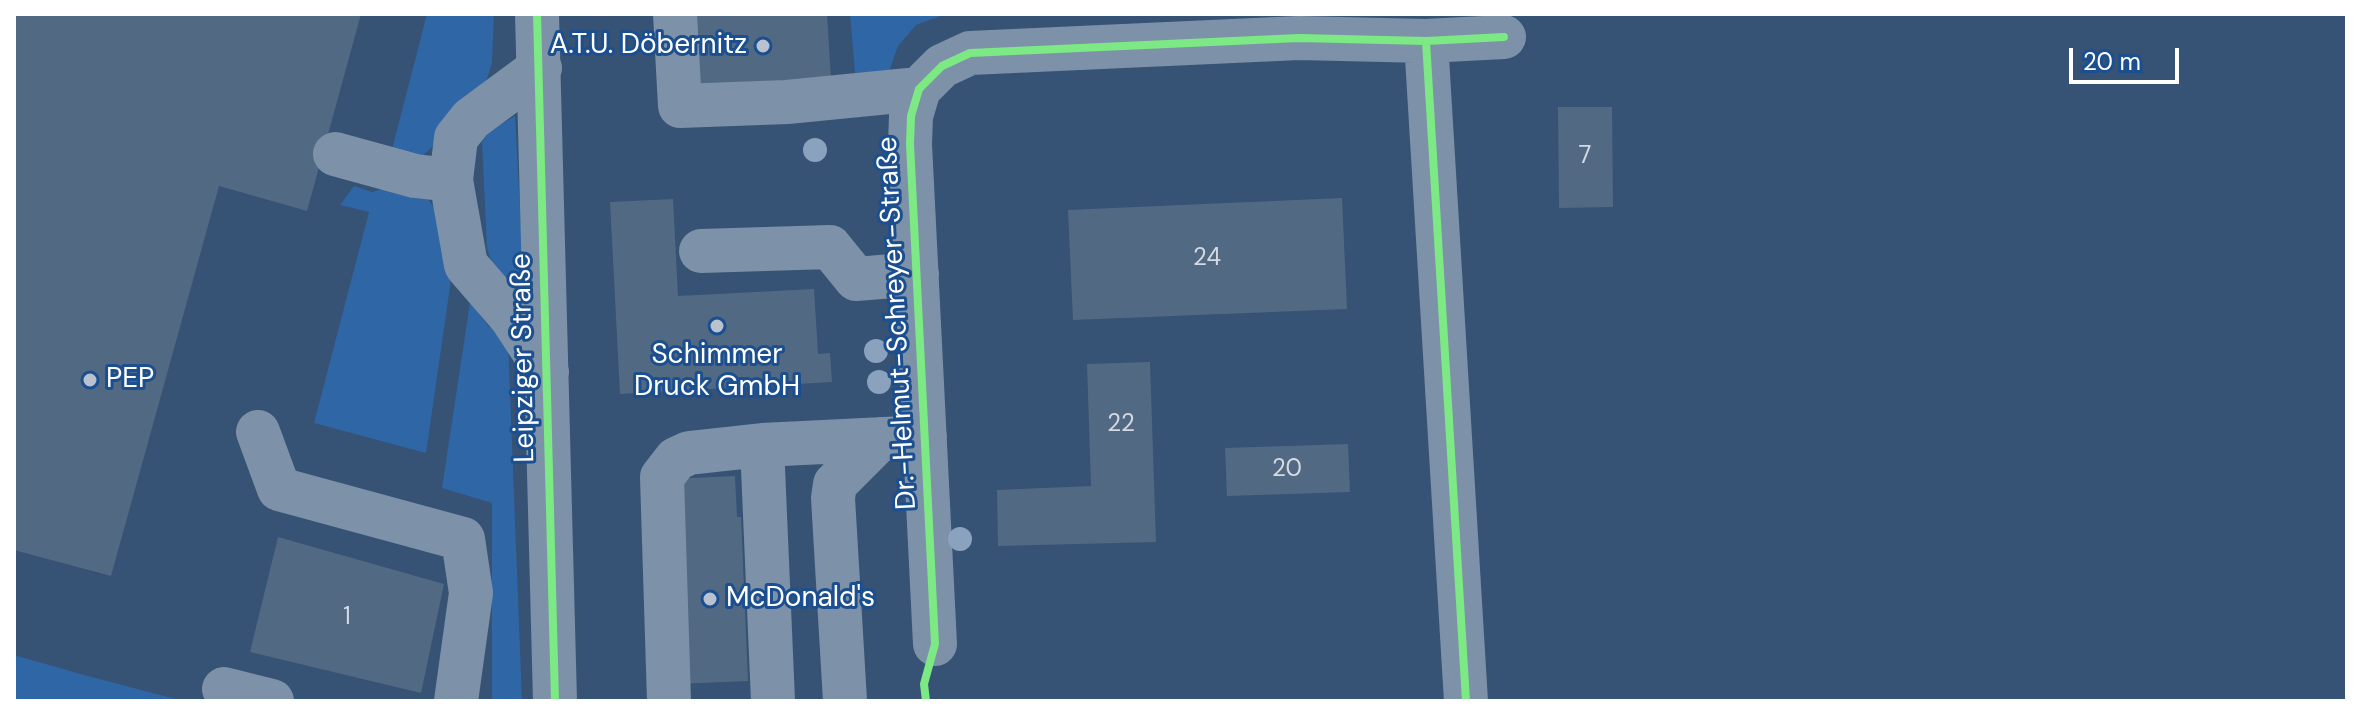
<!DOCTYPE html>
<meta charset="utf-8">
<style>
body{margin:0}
#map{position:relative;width:2361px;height:715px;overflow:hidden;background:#365274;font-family:"DM Sans",sans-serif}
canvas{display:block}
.frame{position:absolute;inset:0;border:16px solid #fff;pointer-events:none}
.scale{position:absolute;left:2069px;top:48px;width:110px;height:36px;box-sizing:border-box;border:4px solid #fff;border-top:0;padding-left:10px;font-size:24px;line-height:28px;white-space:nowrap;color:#fff;-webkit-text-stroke:6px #1b4f8f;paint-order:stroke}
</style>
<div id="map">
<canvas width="2361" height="715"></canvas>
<div class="frame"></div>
<div class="scale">20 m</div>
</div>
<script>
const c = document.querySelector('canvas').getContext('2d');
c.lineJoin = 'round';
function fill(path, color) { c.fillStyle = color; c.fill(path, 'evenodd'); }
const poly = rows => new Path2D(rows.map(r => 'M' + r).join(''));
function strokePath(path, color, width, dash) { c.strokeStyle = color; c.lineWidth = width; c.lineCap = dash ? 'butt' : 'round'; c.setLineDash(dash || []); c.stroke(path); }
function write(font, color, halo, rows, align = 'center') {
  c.font = font + ' "DM Sans",sans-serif'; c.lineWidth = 6; c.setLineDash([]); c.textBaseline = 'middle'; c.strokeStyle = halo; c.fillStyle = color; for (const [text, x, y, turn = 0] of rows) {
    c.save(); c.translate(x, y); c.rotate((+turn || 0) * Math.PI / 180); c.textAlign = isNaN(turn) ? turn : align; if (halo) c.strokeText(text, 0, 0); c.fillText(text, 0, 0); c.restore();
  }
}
fill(poly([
 [427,14,494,14,492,63,484,88,467,94,443,121,435,144,418,160,391,153],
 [850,14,946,14,916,25,898,46,889,72,855,73],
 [515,116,525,302,494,270,487,248,482,142,488,132],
 [354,186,372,192,385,188,427,198,444,220,452,273,426,453,314,423,369,212,340,205],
 [470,302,489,327,506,331,508,340,522,701,492,701,492,503,442,488],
 [14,655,88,676,183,701,14,701]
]), '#2f66a5');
fill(poly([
 [14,14,361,14,307,211,219,186,111,576,14,550],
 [696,14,827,14,831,79,700,86],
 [1558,107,1612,107,1613,207,1559,208],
 [1342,198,1347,309,1073,320,1068,210],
 [673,199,678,296,814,289,818,354,830,353,832,382,620,394,610,202],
 [1150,362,1156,542,998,546,997,490,1091,486,1087,364],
 [1348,444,1350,492,1227,496,1225,448],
 [735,476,737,517,741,517,748,681,679,684,670,479],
 [278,537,444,584,421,693,250,652]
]), '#526984');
strokePath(poly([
 [537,14,555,701],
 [675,14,680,106,787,102,919,89],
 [1426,41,1466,701],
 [540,68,471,119,456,138,451,180,466,265,511,317,547,372],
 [335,154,415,176,451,180],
 [701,251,830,247,856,279,917,274],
 [258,432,279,489,463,539,471,593,456,701],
 [935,644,910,144,911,116,919,89,942,66,970,53,1299,38,1426,41,1504,37],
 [224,689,272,701],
 [669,701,662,477,676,459,689,453,762,445],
 [773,701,762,445,925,437],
 [845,701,833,498,835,484,880,439]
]), '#7d92a8', 44);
strokePath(poly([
 [537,14,555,701],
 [1426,41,1466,701],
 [926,701,924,684,935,644,910,144,911,116,919,89,942,66,970,53,1299,38,1426,41,1504,37]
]), '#7ce984', 8);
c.fillStyle = '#8aa2be';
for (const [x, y] of [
 [815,150],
 [876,351],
 [879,382],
 [960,539]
]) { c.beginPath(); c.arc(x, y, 12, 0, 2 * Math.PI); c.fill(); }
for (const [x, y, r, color] of [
 [763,46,8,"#b9c2ce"],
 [717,326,8,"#b9c2ce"],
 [90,380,8,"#b9c2ce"],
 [710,599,8,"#b9c2ce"]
]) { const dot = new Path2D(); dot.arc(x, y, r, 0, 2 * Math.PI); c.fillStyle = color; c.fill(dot); strokePath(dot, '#1b4f8f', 3); }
write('24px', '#d4dae0', null, [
 ["7",1585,157],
 ["24",1207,259],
 ["22",1121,425],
 ["20",1287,470],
 ["1",347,618]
]);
write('28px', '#fff', '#1b4f8f', [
 ["A.T.U. Döbernitz",747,46,"right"],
 ["Schimmer",717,356,"center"],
 ["Druck GmbH",717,388,"center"],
 ["PEP",106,380],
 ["McDonald's",726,599]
], 'left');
write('28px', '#fff', '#1b4f8f', [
 ["Dr.-Helmut-Schreyer-Straße",898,323,-93],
 ["Leipziger Straße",524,358,-91]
]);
</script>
